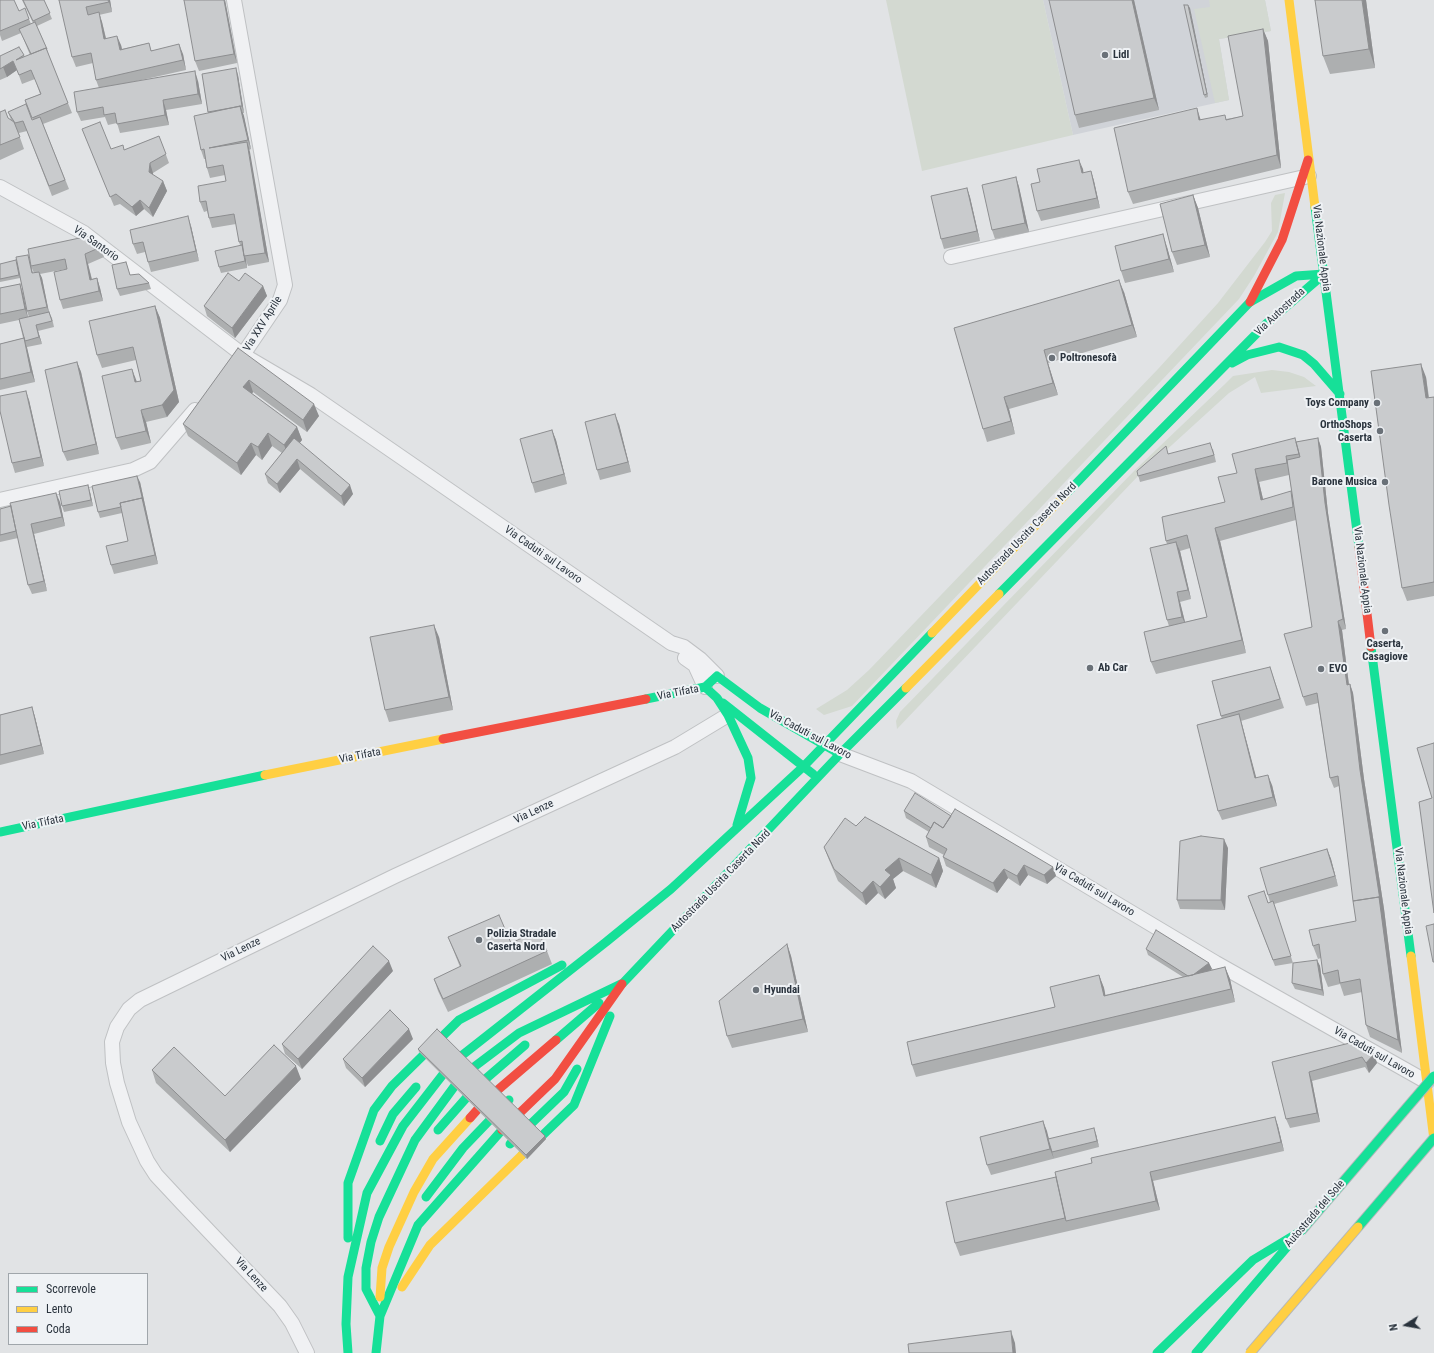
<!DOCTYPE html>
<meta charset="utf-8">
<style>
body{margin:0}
#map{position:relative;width:1434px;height:1353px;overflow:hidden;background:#e1e3e5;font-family:"Roboto Condensed",sans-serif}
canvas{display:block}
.legend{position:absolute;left:8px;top:1273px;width:140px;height:72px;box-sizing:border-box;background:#eff2f5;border:1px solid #a0a6ab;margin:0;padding:5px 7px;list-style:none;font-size:12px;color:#2a333d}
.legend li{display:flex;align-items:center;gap:8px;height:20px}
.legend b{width:20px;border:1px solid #a0a6ab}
.north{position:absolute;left:1386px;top:1305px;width:40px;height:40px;-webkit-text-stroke:3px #eff2f5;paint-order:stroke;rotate:259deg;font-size:11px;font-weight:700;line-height:16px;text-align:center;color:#2a333d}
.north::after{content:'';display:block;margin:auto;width:14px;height:18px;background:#2a333d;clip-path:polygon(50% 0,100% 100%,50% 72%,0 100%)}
</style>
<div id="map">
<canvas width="1434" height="1353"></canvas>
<ul class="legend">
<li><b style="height:5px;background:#16e098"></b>Scorrevole</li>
<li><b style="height:5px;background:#ffcf43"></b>Lento</li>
<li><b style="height:5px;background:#f24e42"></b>Coda</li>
</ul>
<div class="north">N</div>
</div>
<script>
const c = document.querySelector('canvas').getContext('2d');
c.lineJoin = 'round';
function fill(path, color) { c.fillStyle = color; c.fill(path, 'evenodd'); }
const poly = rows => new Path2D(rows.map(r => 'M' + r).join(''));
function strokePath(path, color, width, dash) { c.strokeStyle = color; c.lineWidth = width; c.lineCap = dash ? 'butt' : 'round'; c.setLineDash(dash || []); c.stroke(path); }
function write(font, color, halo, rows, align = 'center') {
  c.font = font + ' "Roboto Condensed",sans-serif'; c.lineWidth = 4; c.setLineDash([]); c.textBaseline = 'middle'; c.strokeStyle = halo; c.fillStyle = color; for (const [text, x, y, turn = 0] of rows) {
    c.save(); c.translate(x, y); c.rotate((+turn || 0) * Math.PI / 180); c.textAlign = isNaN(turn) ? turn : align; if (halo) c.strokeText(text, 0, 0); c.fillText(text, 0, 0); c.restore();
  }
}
fill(poly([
 [1043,0,1265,0,1271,31,1219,39,1229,100,1073,135]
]), '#d0d3d8');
fill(poly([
 [886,0,1043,0,1073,135,922,171],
 [1209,0,1265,0,1271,31,1219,39,1229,100,1215,103,1194,9,1210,7],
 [1285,193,1278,232,1254,276,1239,299,852,706,824,715,816,709,847,690,869,670,1158,369,1218,303,1265,242,1272,231,1271,203,1275,195],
 [1272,370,1289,372,1304,377,1316,386,1261,393,1255,377,1229,393,1139,475,897,729,896,721,900,712,1136,469,1225,384,1233,376]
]), '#d3d9d1');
const street = poly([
 [234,0,285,285,280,300,238,362],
 [0,187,84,233,243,355,311,395,671,643,684,647,700,659,717,676],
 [951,257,1309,176],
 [0,500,133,470,150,462,195,410],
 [685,658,695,665,705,687],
 [840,754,911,781,1216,963,1427,1082],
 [307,1353,292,1323,280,1306,183,1204,156,1175,147,1161,129,1122,117,1083,113,1063,112,1042,117,1027,129,1009,140,1000,395,876,675,747,728,715]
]);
strokePath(street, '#bfc1c3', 16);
strokePath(street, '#f0f1f3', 14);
strokePath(poly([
 [1315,207,1359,547],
 [1232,363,1247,355,1279,347,1303,355,1314,364,1340,394],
 [1066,494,1250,302,1296,276,1324,274],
 [999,594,1266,324,1324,274],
 [1371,647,1411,956],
 [705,687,717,698,728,715,748,758,751,778,737,825],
 [646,699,705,687,717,676,760,708,835,751],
 [723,703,813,774],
 [0,832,265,775],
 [606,942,671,889,804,766,932,633],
 [623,983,840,754,906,688],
 [556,1040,599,1003],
 [438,1130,475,1088,525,1045],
 [380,1141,393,1114,416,1087],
 [510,1144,564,1092,577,1069],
 [522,1155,574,1105,610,1016],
 [426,1197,463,1148,509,1100],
 [348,1238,348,1183,374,1110,392,1086,459,1020,562,965],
 [380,1316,366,1289,366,1268,371,1242,379,1217,415,1140,462,1076,519,1033,623,983],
 [348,1353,346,1324,348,1277,367,1193,403,1126,451,1064,606,942],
 [376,1353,380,1316,418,1225,502,1130],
 [1157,1353,1253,1260,1301,1231],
 [1196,1353,1287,1247]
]), '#16e098', 9);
strokePath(poly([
 [1289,0,1315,207],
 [932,633,1066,494],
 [906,688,999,594],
 [265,775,443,739],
 [1411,956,1434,1140],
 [402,1287,430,1245,522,1155],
 [380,1297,382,1268,389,1247,414,1192,433,1159,470,1118]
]), '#ffcf43', 9);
strokePath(poly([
 [1250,302,1282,240,1308,160],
 [1359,547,1371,647],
 [443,739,646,699],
 [470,1118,486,1100,556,1040],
 [502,1130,555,1079,622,984]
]), '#f24e42', 9);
const fastBridge = poly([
 [1358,1227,1434,1138],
 [1301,1231,1434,1076]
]);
const slowBridge = poly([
 [1250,1353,1358,1227]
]);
strokePath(fastBridge, '#b3b6ba', 11, []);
strokePath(slowBridge, '#b3b6ba', 11, []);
strokePath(fastBridge, '#16e098', 9);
strokePath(slowBridge, '#ffcf43', 9);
fill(poly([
 [0,0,19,11,29,19,31,24,33,23,22,0,44,0,52,19,37,26,47,49,49,56,72,113,43,124,69,189,52,196,27,131,19,133,18,132,24,149,0,160,0,112,11,120,8,112,32,120,33,120,25,100,40,94,35,79,22,84,17,70,7,77,0,80,0,56,24,55,25,57,30,55,21,33,2,41,0,35],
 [60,0,110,0,112,12,99,15,102,22,106,38,121,45,122,49,149,43,151,50,183,54,186,70,128,83,198,81,202,104,166,110,169,125,120,133,117,123,108,125,105,117,81,121,77,112,99,88,96,80,93,63,76,67,72,57],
 [225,0,237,63,199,71,195,61],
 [1049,0,1134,0,1159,110,1079,128,1075,115],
 [1366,0,1375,68,1330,74,1323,56],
 [1190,8,1208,97,1205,98,1204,95],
 [1263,29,1268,41,1281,168,1133,204,1128,192,1201,119,1226,119,1243,116],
 [202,74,238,75,244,113,243,113,251,149,249,150,269,262,248,266,246,260,247,268,221,273,219,267,240,245,239,242,236,224,212,228,209,218,207,211,204,212,200,202,226,181,225,175,210,178,207,168,205,159,204,159,201,150,208,113],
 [82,129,111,149,124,150,159,136,169,163,153,173,153,175,163,181,167,191,153,217,144,209,136,216,120,204,114,206],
 [1083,169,1083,173,1091,171,1094,181,1100,208,1041,221,1037,211,1040,182],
 [1016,177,1019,187,1029,232,995,239,992,230],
 [967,188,970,197,980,241,944,249,941,239],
 [1193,195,1198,208,1210,257,1177,265,1172,252],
 [191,226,199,261,151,272,145,252,137,254,133,244],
 [101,247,104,257,88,264,92,279,97,278,100,288,103,301,63,309,60,300,66,269,40,274,42,278,49,312,52,318,54,327,38,331,42,344,27,347,35,382,0,390,0,344,23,338,19,320,0,324,0,288,20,284,23,294,28,317,29,317,27,311,20,278,0,282,0,264,30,261,33,273,34,273,31,266],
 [1167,247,1174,272,1125,283,1121,271],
 [126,262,130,275,149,283,151,289,120,296,117,289],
 [239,281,263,286,267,296,235,338,207,316,204,306],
 [1124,292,1137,337,1048,363,1058,395,1009,409,1015,434,987,442,983,429,954,328],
 [155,306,160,318,179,402,167,417,146,422,151,443,121,450,116,438,137,382,141,381,136,360,102,368,97,355],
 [238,348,319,416,307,432,253,392,252,394,297,427,302,440,299,443,353,494,344,506,300,469,280,493,268,483,265,474,282,453,272,446,262,460,256,455,241,475,188,436,183,424],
 [77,362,81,372,99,454,67,461,63,452],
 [1426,377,1429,397,1434,397,1434,596,1407,601,1402,588],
 [29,400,44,466,15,473,12,463],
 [619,424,631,472,600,480,597,470],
 [552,430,556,440,567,484,535,493,532,483],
 [1318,438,1321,447,1328,513,1346,629,1342,630,1349,684,1350,684,1353,693,1364,779,1384,909,1402,1053,1370,1037,1366,1025,1362,992,1344,996,1340,984,1328,987,1323,974,1321,958,1318,959,1313,946,1356,921,1339,786,1334,788,1330,778,1318,703,1306,706,1303,697,1312,627,1296,520,1220,541,1246,653,1156,674,1151,662,1169,626,1167,620,1167,544,1166,541,1225,502,1237,473,1296,442],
 [1289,475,1292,494,1263,499,1259,482],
 [1190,548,1207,617,1185,622,1180,602,1191,599,1180,551],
 [1213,449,1216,462,1140,482,1137,471,1169,454],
 [140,482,158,564,114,574,111,565,128,541,122,513,100,518,98,512],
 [90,492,93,506,64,512,62,506],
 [60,502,65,526,34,534,47,591,32,594,28,585,18,538,0,542,0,509],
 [439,637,453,710,389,722,385,710],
 [1270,667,1284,708,1241,721,1256,778,1272,785,1277,806,1222,820,1218,811,1222,719,1221,716],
 [32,707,35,717,44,754,0,765,0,715],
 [904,811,951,816,1053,867,1056,876,1047,884,1028,875,1020,886,1008,878,997,893,946,866,943,857,944,855,929,847,926,837,929,832,906,818],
 [856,826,939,858,943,871,936,888,903,871,893,879,896,888,885,899,878,893,866,905,838,881,829,860,824,847],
 [1228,848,1225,910,1180,909,1177,900],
 [1327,849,1331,859,1338,886,1274,904,1293,963,1275,966,1248,896,1268,903,1270,902,1268,895],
 [448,937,511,943,547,951,552,964,448,1012,438,991,434,979,460,967],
 [787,944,791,956,808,1032,732,1048,727,1036],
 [1146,949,1209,963,1212,969,1209,971,1225,967,1230,979,1235,1002,916,1077,912,1065,1055,1007,1099,975,1104,988,1105,995,1183,977,1148,955],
 [1317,960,1320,966,1324,996,1295,989,1292,983],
 [393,971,302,1069,285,1054,282,1044],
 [413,1039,365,1087,346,1068,343,1059],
 [418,1049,545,1136,546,1139,527,1159,419,1052],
 [1374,1054,1377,1063,1369,1073,1365,1067,1312,1081,1320,1122,1290,1128,1286,1119,1272,1062],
 [152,1070,225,1096,301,1079,230,1152,156,1083],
 [1275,1117,1278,1126,1284,1151,1153,1181,1160,1210,960,1256,955,1243,1056,1177,1092,1163],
 [1043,1121,1049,1139,1096,1134,1099,1147,991,1175,987,1165]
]), '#adafb0');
fill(poly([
 [108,0,110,0,112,12,109,2],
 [224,0,225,0,237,63,234,54],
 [1132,0,1134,0,1159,110,1154,98],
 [1362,0,1366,0,1375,68,1369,49],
 [1188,5,1190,8,1208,97,1207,94],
 [99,12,102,22,108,48,104,39],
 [1263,29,1268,41,1281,168,1277,155],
 [117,36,121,45,124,59,120,50],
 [179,44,183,54,186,70,183,60],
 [13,61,17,70,7,77,3,67],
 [236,68,238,75,244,113,242,106],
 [195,71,198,81,202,104,198,94],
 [163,100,166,110,169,125,165,115],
 [240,106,244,116,251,149,248,140],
 [1197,108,1201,121,1199,120],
 [247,142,250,152,269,262,265,253],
 [1079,160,1083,169,1085,183,1082,173],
 [150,163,153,173,152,182,149,172],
 [1091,171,1094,181,1100,208,1097,198],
 [1016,177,1019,187,1029,232,1025,223],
 [163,181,167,191,153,217,149,208],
 [967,188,970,197,980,241,977,231],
 [1193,195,1198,208,1210,257,1205,245],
 [140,200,144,209,136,216,132,207],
 [188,216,191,226,199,261,196,251],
 [1163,234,1167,247,1174,272,1169,259],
 [242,245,246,260,247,268,245,261],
 [85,254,88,264,94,289,90,280],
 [28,255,30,261,34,280,32,273],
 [39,272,42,278,49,313,47,307],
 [97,278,100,288,103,301,99,291],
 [1119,280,1124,292,1137,337,1132,325],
 [20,284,23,294,28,318,25,309],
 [263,286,267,296,235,338,232,328],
 [155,306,160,318,179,402,167,417,162,405],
 [36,325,38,331,42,344,39,337],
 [24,338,27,348,35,382,31,372],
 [1044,350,1048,363,1058,395,1053,383],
 [77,362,81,372,99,454,96,444],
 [1421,364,1426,377,1430,410,1426,398],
 [132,369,137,382,140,395,135,382],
 [249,380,253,392,247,400,243,387],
 [26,391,29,400,44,466,41,457],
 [1004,397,1009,409,1015,434,1011,421],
 [314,404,319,416,307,432,303,420],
 [141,410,146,422,151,443,146,431],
 [615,414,619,424,631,472,628,462],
 [297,427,302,440,289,458,284,445],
 [552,430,556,440,567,484,564,474],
 [268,433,272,446,262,460,258,447],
 [1318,438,1321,447,1328,513,1346,629,1343,619,1325,503],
 [251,443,256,455,241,475,237,463],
 [297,459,300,469,280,493,277,484],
 [1255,469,1259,482,1266,512,1261,500],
 [137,476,140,482,158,564,155,555],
 [88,485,90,492,93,506,91,500],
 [350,485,353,494,344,506,341,496],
 [56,493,60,502,65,526,62,517],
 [31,524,34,534,47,591,44,581],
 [1215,528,1220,541,1246,653,1242,640],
 [1176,542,1180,551,1191,599,1188,590],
 [1177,592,1180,602,1186,626,1182,617],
 [1338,621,1342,630,1350,694,1347,685],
 [434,625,439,637,453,710,449,697],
 [1350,684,1353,693,1364,779,1384,909,1402,1053,1398,1040,1360,770],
 [32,707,35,717,44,754,41,745],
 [1239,714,1242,724,1259,788,1255,778],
 [1268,775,1272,785,1277,806,1273,797],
 [1224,839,1228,848,1225,910,1221,900],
 [1327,849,1331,859,1338,886,1335,876],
 [899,858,903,871,893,879,896,888,885,899,880,887,885,870],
 [939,858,943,871,936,888,931,875],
 [1024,865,1028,875,1020,886,1017,876],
 [1053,867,1056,876,1047,884,1044,875],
 [1004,869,1008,878,997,893,993,883],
 [873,881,878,893,866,905,862,893],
 [787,944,791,956,808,1032,803,1019],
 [1317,960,1320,966,1324,996,1322,990],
 [389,961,393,971,302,1069,298,1059],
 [1209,963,1212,969,1192,983,1190,977],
 [1225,967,1230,979,1235,1002,1231,989],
 [1099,975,1104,988,1108,1008,1104,996],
 [409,1029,413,1039,365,1087,362,1078],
 [1374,1054,1377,1063,1369,1073,1366,1063],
 [296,1066,301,1079,230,1152,225,1140],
 [1309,1072,1312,1081,1320,1122,1317,1113],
 [1275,1117,1278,1126,1284,1151,1281,1142],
 [1043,1121,1047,1131,1052,1152,1054,1159,1050,1149],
 [1094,1128,1096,1134,1099,1147,1097,1141],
 [545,1136,546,1139,527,1159,526,1155],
 [1150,1172,1153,1181,1160,1210,1156,1201],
 [1011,1331,1015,1343,1016,1353,1013,1353]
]), '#8d8e90');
const building = poly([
 [0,0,14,0,19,11,25,8,29,19,0,31,0,0],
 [23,0,44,0,50,13,33,21,23,0],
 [59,0,108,0,109,2,86,7,88,15,99,12,104,39,117,36,120,50,149,43,151,51,179,44,183,60,96,80,91,53,72,57,59,0],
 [184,0,224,0,234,54,195,61,184,0],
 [1049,0,1132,0,1154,98,1075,115,1049,0],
 [1315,0,1362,0,1369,49,1323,56,1315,0],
 [1184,5,1188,5,1207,94,1204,95,1184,5],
 [35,22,47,49,46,48,31,54,19,29,35,22],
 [1263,29,1277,155,1128,192,1114,128,1197,108,1199,120,1225,115,1226,120,1243,116,1228,36,1263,29],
 [19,47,24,55,16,60,46,48,68,103,32,118,25,100,41,94,31,70,19,75,13,61,0,69,0,56,19,47],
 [236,68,242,106,208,112,202,74,236,68],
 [195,71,198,94,163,100,165,115,117,124,115,113,104,115,103,107,77,112,74,92,195,71],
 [26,104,32,120,40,117,65,180,49,186,23,121,15,123,8,112,26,104],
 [240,106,248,140,209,148,247,142,265,253,244,256,242,241,239,242,234,214,209,218,206,201,200,202,198,186,226,181,223,165,207,168,204,149,201,150,194,116,240,106],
 [5,110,8,118,14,122,20,137,0,145,0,112,5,110],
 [100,122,111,149,123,145,124,150,159,136,166,154,150,163,149,172,163,181,149,208,140,200,132,207,116,194,110,197,82,129,100,122],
 [1079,160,1082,173,1091,171,1097,198,1037,211,1031,184,1040,182,1037,169,1079,160],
 [1016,177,1025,223,992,230,982,185,1016,177],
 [967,188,977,231,941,239,931,196,967,188],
 [1193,195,1205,245,1172,252,1160,204,1193,195],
 [188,216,196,251,148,262,143,242,133,244,130,230,188,216],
 [1163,234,1169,259,1121,271,1115,246,1163,234],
 [89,236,101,247,85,254,90,280,97,278,99,291,60,300,54,272,67,269,65,259,31,266,28,249,89,236],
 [242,245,245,261,219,267,215,251,242,245],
 [28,255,32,273,39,272,47,307,27,311,16,257,28,255],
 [16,260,19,275,0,279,0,264,16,260],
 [126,262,130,275,139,274,149,283,117,289,112,265,126,262],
 [228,273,239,281,245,273,263,286,232,328,204,306,228,273],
 [1119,280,1132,325,1044,350,1053,383,1004,397,1011,421,983,429,954,328,1119,280],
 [20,284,25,309,0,314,0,288,20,284],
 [155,306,174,390,162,405,141,410,146,431,116,438,102,376,132,369,135,382,141,381,133,347,97,355,89,321,155,306],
 [49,312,52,321,36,325,39,337,25,341,19,319,49,312],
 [24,338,31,372,0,379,0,344,24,338],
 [238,348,314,404,303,420,249,380,243,387,297,427,284,445,268,433,258,447,251,443,237,463,183,424,238,348],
 [77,362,96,444,63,452,45,370,77,362],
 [1421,364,1426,398,1434,397,1434,582,1402,588,1389,505,1371,371,1421,364],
 [26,391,41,457,12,463,0,411,0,396,26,391],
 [615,414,628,462,597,470,585,422,615,414],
 [552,430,564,474,532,483,520,439,552,430],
 [294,438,350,485,341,496,297,459,277,484,265,474,294,438],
 [1295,438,1299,454,1286,456,1287,463,1255,469,1261,500,1291,491,1293,507,1215,528,1242,640,1151,662,1144,632,1207,617,1187,535,1166,541,1162,517,1225,502,1218,477,1237,473,1232,454,1295,438],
 [1318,438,1325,503,1343,619,1338,621,1347,685,1350,684,1360,770,1380,900,1379,897,1353,901,1338,776,1330,778,1317,693,1303,697,1284,634,1312,627,1287,460,1300,457,1296,442,1318,438],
 [1210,443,1214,455,1138,476,1137,471,1166,446,1168,454,1210,443],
 [137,476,143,501,142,498,120,503,121,507,98,512,92,486,137,476],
 [88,485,91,500,62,506,59,491,88,485],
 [56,493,62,517,31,524,44,581,28,585,10,503,56,493],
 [142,498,155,555,111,565,106,546,128,541,120,503,142,498],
 [11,506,16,531,0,535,0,509,11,506],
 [1176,542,1188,590,1177,592,1182,617,1167,620,1150,548,1176,542],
 [434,625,449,697,385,710,370,637,434,625],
 [1270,667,1280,699,1221,716,1212,681,1270,667],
 [32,707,41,745,0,755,0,715,32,707],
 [1239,714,1255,778,1268,775,1273,797,1218,811,1197,725,1239,714],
 [1434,743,1434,913,1419,802,1432,798,1417,748,1434,743],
 [915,793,951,816,943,828,934,822,931,828,904,811,915,793],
 [955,809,1053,867,1044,875,1024,865,1017,876,1004,869,993,883,943,857,947,849,926,837,934,822,943,828,955,809],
 [865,817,939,858,931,875,899,858,885,870,891,875,880,887,873,881,862,893,834,869,824,847,845,818,856,826,865,817],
 [1201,836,1224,839,1221,900,1177,900,1180,841,1201,836],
 [1327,849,1335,876,1268,895,1260,868,1327,849],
 [1264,891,1268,903,1273,901,1291,956,1273,960,1248,896,1264,891],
 [1379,897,1398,1040,1366,1025,1360,979,1340,983,1338,970,1323,974,1319,944,1313,946,1309,930,1356,921,1353,901,1379,897],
 [499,915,511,943,538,931,547,951,443,999,434,979,461,966,448,937,499,915],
 [1434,924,1434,962,1433,962,1426,926,1434,924],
 [1156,930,1209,963,1193,975,1188,976,1146,949,1156,930],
 [787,944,803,1019,727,1036,719,1001,787,944],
 [373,946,389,961,298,1059,282,1044,373,946],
 [1317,960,1322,990,1292,983,1293,963,1317,960],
 [1225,967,1231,989,912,1065,907,1042,1055,1007,1050,987,1099,975,1104,996,1225,967],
 [390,1010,409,1029,362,1078,343,1059,390,1010],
 [437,1029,545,1136,526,1155,418,1049,437,1029],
 [1358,1041,1374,1054,1366,1063,1362,1057,1309,1072,1317,1113,1286,1119,1272,1062,1358,1041],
 [274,1045,296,1066,225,1140,152,1070,174,1047,225,1096,274,1045],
 [1275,1117,1281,1142,1150,1172,1156,1201,1066,1221,1055,1172,1092,1163,1091,1158,1275,1117],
 [1043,1121,1050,1149,987,1165,980,1137,1043,1121],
 [1094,1128,1097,1141,1052,1152,1048,1139,1094,1128],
 [1056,1177,1065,1218,955,1243,946,1202,1056,1177],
 [1011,1331,1013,1353,909,1353,908,1344,1011,1331]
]);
fill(building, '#c9cbcd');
strokePath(building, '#8d8e90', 1);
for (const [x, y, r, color] of [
 [1105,55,4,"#6a7178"],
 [1052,358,4,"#6a7178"],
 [1377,403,4,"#6a7178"],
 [1380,431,4,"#6a7178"],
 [1385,482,4,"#6a7178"],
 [1385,631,4,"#6a7178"],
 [1090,668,4,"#6a7178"],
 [1321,669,4,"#6a7178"],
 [479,940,4,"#6a7178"],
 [756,990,4,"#6a7178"]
]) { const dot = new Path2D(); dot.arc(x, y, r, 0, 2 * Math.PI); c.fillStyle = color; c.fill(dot); strokePath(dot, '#eff2f5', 1.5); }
write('bold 11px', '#2a333d', '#eff2f5', [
 ["Lidl",1113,55],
 ["Poltronesofà",1060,358],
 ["Toys Company",1369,403,"right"],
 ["OrthoShops",1372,425,"right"],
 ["Caserta",1372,438,"right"],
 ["Barone Musica",1377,482,"right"],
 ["Caserta,",1385,644,"center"],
 ["Casagiove",1385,657,"center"],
 ["Ab Car",1098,668],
 ["EVO",1329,669],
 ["Polizia Stradale",487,934],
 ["Caserta Nord",487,947],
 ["Hyundai",764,990]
], 'left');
write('11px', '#2a333d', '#eff2f5', [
 ["Via Santorio",96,244,35],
 ["Via Nazionale Appia",1321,248,83],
 ["Via Autostrada",1280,312,-43],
 ["Via XXV Aprile",263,324,-58],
 ["Autostrada Uscita Caserta Nord",1027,534,-46],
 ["Via Caduti sul Lavoro",543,555,35],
 ["Via Nazionale Appia",1362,570,83],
 ["Via Tifata",678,693,-11],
 ["Via Caduti sul Lavoro",810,735,28],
 ["Via Tifata",360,756,-11],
 ["Via Lenze",534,812,-25],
 ["Via Tifata",43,823,-12],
 ["Autostrada Uscita Caserta Nord",721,881,-46],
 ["Via Caduti sul Lavoro",1094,890,31],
 ["Via Nazionale Appia",1403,891,83],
 ["Via Lenze",241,950,-26],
 ["Via Caduti sul Lavoro",1374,1053,30],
 ["Autostrada del Sole",1315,1214,-49],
 ["Via Lenze",251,1275,47]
]);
</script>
